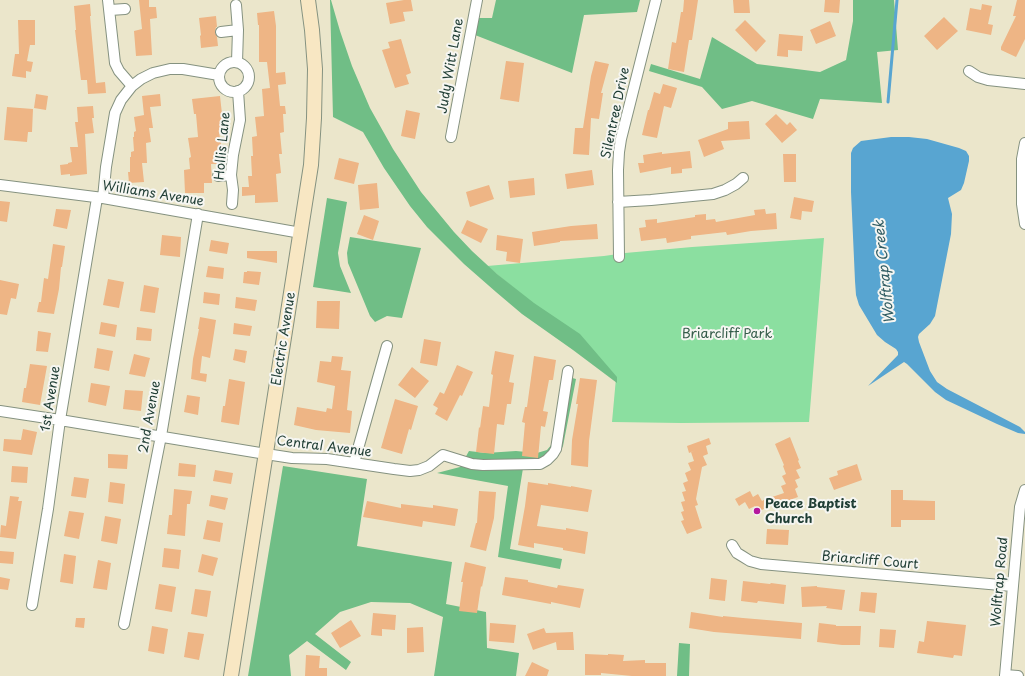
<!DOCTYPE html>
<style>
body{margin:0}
canvas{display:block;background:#ebe6cb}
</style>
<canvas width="1025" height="676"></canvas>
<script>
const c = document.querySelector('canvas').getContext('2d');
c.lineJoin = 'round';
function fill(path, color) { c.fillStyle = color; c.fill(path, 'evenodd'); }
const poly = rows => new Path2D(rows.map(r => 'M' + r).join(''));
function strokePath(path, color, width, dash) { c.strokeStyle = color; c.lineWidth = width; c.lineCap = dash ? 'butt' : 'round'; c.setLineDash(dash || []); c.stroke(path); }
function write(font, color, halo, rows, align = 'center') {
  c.font = font + ' "Playpen Sans",sans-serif'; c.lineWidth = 4; c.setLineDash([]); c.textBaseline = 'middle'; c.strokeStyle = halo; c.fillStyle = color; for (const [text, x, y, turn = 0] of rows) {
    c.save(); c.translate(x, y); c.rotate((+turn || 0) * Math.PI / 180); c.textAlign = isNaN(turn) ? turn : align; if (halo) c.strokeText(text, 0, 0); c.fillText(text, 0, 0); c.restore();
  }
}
fill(poly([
 [824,238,809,422,681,423,612,422,616,378,533,304,487,266,604,256,625,253,692,247]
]), '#8bdfa0');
fill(poly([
 [330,0,331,0,340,31,352,66,370,108,393,149,421,192,454,232,472,251,497,274,534,303,580,334,617,377,617,383,573,350,522,314,496,292,464,264,427,227,410,206,384,168,363,132,333,117],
 [496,0,640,0,637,12,584,15,572,73,475,35,479,18,492,18],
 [853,0,894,0,898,50,877,52,882,103,820,99,813,119,752,101,722,109,702,87,649,71,651,64,700,79,712,37,757,64,820,72,846,60,853,21],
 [327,198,347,202,338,253,340,266,351,293,313,287],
 [350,237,421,248,402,318,387,316,375,322,370,316,348,263,347,253],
 [565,376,576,379,563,446,559,454,554,458,524,462,510,549,562,559,560,569,498,557,508,486,437,473,460,467,469,451,486,453,516,451,537,453,547,450,552,444],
 [283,466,367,479,357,546,452,562,446,604,486,612,487,648,519,653,516,676,434,676,443,617,410,603,371,602,340,612,315,634,351,662,346,670,307,641,289,655,291,676,248,676],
 [679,643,690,644,689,676,677,676]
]), '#70be86');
fill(poly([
 [891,137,909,137,927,139,959,148,966,151,969,156,969,161,964,183,961,190,948,198,952,214,951,234,935,316,930,324,919,334,918,337,919,342,930,371,937,382,947,389,1020,427,1025,432,1025,434,1018,433,997,424,946,400,935,392,907,364,904,362,868,386,898,355,898,352,896,349,885,342,877,335,859,305,856,295,855,281,851,192,851,153,853,148,861,141]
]), '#58a5d1');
strokePath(poly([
 [888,102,897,0]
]), '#58a5d1', 3);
fill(poly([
 [139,0,149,0,149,7,156,7,157,18,150,19,152,55,136,56,134,31,142,29],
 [404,0,411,0,413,11,403,12,405,21,390,24,386,3],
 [684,0,698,0,692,40,689,40,684,72,668,69,672,42,676,43,681,12,683,12],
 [733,0,749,0,750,13,734,13],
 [825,0,840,0,839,13,824,12],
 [1017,0,1025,0,1025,39,1016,57,1001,50,1001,47,1016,16,1013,16],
 [90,4,91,16,90,16,96,83,105,82,106,93,88,94,87,80,81,80,75,30,76,30,74,6],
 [982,4,992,6,988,24,993,25,991,35,966,30,970,8,981,10],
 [274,11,276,26,276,73,285,72,286,84,278,85,280,106,285,106,286,114,283,114,284,132,280,133,282,154,279,154,281,173,276,174,278,202,255,203,255,195,242,196,242,187,249,187,248,176,252,176,251,156,253,156,252,137,257,136,255,117,264,116,262,89,270,88,267,62,259,62,259,25,258,25,257,13],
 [216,16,217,27,216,27,215,32,217,37,218,46,201,48,200,36,201,35,199,18],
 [944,17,958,31,937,50,924,36],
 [18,20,35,20,35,45,30,45,27,61,33,62,31,72,26,71,26,78,12,76,15,54,19,54],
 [745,20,766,41,756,52,735,30],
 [830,21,836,36,816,44,810,30],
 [779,34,803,36,802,51,788,50,788,57,777,56],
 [401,39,411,73,406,75,409,84,395,88,382,50,390,48,388,42],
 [506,61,524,63,519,102,500,99],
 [595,61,609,64,601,93,603,93,599,119,591,118,589,155,573,154,575,128,583,128,591,76],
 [663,84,677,88,671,108,664,106,657,138,642,135,648,110,649,110,654,92,660,94],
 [36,94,48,96,46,110,34,108],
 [160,94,161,106,150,107,153,128,149,128,151,142,146,143,147,163,142,163,144,182,129,183,128,172,130,172,130,157,131,157,131,152,134,151,133,137,134,137,134,132,136,131,134,117,144,115,142,96],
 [220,96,223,123,225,123,226,131,219,132,222,150,215,151,217,164,211,164,212,183,204,183,204,193,185,193,184,170,190,169,189,158,191,157,188,138,198,137,196,114,194,114,192,99],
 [93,106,94,118,92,118,94,133,85,134,87,174,70,176,70,174,61,175,60,165,68,164,68,163,72,162,70,147,78,147,75,122,78,122,77,107],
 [7,107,33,109,32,132,28,132,27,142,4,140],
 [406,110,420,113,415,139,401,136],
 [776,114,787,125,790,122,797,130,782,143,765,124],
 [749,121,750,139,721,141,724,149,704,157,698,140,728,129,728,122],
 [690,151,692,168,682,169,682,173,671,174,671,167,640,173,638,163,644,163,643,155,662,152,662,154],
 [783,154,796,154,796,182,784,182],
 [339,158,359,163,354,184,334,179],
 [592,170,594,185,567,189,565,174],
 [534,178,535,195,510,198,508,181],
 [377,183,379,208,360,210,358,185],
 [489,185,494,199,470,207,466,192],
 [794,197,814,201,812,212,802,211,801,220,790,218],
 [0,201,10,202,7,222,0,221],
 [56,209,71,210,67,229,53,226],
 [765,209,766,214,776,213,777,229,751,231,727,235,726,232,691,236,691,239,667,243,666,238,641,241,639,228,646,227,645,220,657,219,657,223,695,217,695,215,706,214,706,220,715,219,716,222,755,215,754,210],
 [364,215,379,221,373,240,357,234],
 [467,220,488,229,481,243,461,233],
 [597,224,598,239,560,241,560,242,534,246,532,232,571,226],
 [162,235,181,237,180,257,160,255],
 [497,235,523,239,520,263,506,261,507,252,496,250],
 [211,240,229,243,227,254,209,251],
 [53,244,65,246,62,267,61,267,59,289,54,314,37,312,39,302,41,302,44,278,48,279],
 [247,251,277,251,277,263,247,258],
 [208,266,224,268,223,279,206,277],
 [247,271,261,272,259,285,243,283,244,272,247,272],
 [108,279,124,282,119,308,103,305],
 [0,280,19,284,16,299,11,298,7,315,0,314],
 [144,285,159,288,155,313,140,311],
 [204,292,220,294,219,305,203,303],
 [236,297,257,300,255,311,235,308],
 [317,301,340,301,339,329,316,328],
 [200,317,216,320,210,358,202,356,200,373,207,374,206,382,191,379,193,359,199,329,198,329],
 [101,322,117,325,115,337,99,334],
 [234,323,252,326,250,336,233,334],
 [137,327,152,329,151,341,136,340],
 [38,331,51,333,48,352,36,351],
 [424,339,441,342,437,366,420,363],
 [97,348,113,351,109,371,94,368],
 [235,349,247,351,245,363,233,360],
 [495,351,514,355,509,382,514,383,511,404,507,404,504,425,497,424,494,454,476,452,479,427,480,428,483,406,489,407,493,375,491,374],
 [134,354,150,358,145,377,129,374],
 [332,356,343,357,341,370,351,371,347,410,352,411,350,433,316,430,294,425,297,407,326,412,327,408,332,409,335,386,317,382,320,361,331,362],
 [534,356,556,360,553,380,549,380,543,411,548,412,545,427,541,426,538,458,522,456,525,423,522,422,525,407,527,407],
 [30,364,47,366,40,405,22,402,24,388,26,388],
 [457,365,473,372,462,396,460,395,447,421,435,414,438,408,433,405,440,392,444,394],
 [412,367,429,381,415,398,398,385],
 [580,378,597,380,589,441,588,467,571,465,572,440,578,404,576,404],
 [229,379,245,382,239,425,221,422,223,406,225,406],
 [91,383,110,386,106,406,88,402],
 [125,390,143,391,141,411,123,409],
 [187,395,200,397,198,415,184,412],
 [395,399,418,406,411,430,409,429,402,454,381,448],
 [23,429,37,432,32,455,3,451,4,439,21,440],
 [790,437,799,460,798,461,801,468,796,470,800,478,795,480,798,487,795,489,798,497,784,502,783,499,758,512,755,506,749,509,745,502,739,506,735,499,750,491,753,497,758,494,762,501,769,497,769,498,784,493,781,486,786,484,782,476,786,474,783,466,784,465,775,444],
 [709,438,711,444,706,446,708,454,703,456,707,465,702,467,696,499,698,505,695,506,702,528,687,534,681,521,684,520,681,512,684,511,681,502,685,501,682,492,686,491,683,483,688,481,685,473,691,470,688,463,694,461,691,452,696,450,689,453,687,446],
 [108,454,128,455,127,469,108,468],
 [179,463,196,465,195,477,178,476],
 [857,464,862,480,834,490,829,478,838,475,837,471],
 [12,466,28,467,27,483,11,482],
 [215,470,233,473,231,484,213,481],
 [74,477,89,479,86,498,71,496],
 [110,482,125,484,123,504,108,502],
 [528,482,548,485,548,483,571,487,571,486,592,490,588,512,541,505,537,526,566,530,566,528,588,532,585,554,563,550,563,548,534,543,534,548,518,545,525,506],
 [174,489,192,491,190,504,187,504,185,536,167,534,169,515,172,515],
 [891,490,903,490,903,500,935,501,935,520,901,520,901,527,891,527],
 [479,491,496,492,494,518,486,551,470,547,476,523,477,523],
 [211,495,228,498,225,510,209,506],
 [10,496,19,497,18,501,22,501,16,539,0,537,1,525,6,526],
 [367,501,401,508,401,504,433,508,433,505,458,509,455,526,423,521,422,527,363,517],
 [69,511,84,513,79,539,64,536],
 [105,516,121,519,117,544,101,541],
 [207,520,223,523,220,542,203,539],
 [767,529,789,530,788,545,766,544],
 [164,548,181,550,179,569,162,567],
 [0,551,14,552,13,564,0,563],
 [64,554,76,556,73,584,60,582],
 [202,554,218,558,213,576,198,572],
 [98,560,111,563,107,590,93,588],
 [465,562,486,567,482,587,481,586,477,613,459,611,463,582,461,582],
 [0,577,10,579,8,590,0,589],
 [505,577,528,580,528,582,557,588,558,585,584,589,580,608,551,602,551,604,524,599,502,595],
 [711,578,727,580,725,601,709,599],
 [743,581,770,584,771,583,786,585,784,604,758,601,757,603,741,601],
 [159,584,176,587,172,612,155,609],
 [817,586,817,587,845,590,842,610,826,608,827,606,802,607,801,587],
 [195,589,211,591,207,617,191,614],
 [861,592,877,593,875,613,859,611],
 [691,612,723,617,723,616,743,618,802,623,801,639,714,632,689,628],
 [373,613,396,615,395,630,382,629,382,636,371,635],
 [76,618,85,618,84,628,75,627],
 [351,620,361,636,340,648,331,633],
 [927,621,966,625,962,656,954,655,953,658,917,653,919,641,924,642],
 [490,623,516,625,514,643,489,641],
 [819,623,836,625,836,626,861,626,860,645,842,645,817,642],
 [152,626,168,629,164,654,148,651],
 [423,627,424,652,407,653,407,628],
 [544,628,546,633,573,632,574,650,557,650,556,642,533,650,527,634],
 [880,629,896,630,894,648,879,647],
 [188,632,204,634,199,660,184,657],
 [585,654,608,655,608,654,624,655,623,661,645,660,645,663,666,663,666,676,632,676,601,673,601,675,585,675],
 [306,655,320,656,319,668,327,668,327,676,305,676],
 [532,662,549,670,547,676,525,676]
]), '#eeb585');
const street = poly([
 [108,0,115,63,119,71,132,86],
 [236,5,238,30,237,62],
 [110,10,125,9],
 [221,32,238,30],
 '219 77a15 15 0 1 1 30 0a15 15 0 1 1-30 0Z',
 [969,71,978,77,988,80,1025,84],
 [451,137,477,0],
 [1025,143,1022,159,1022,204,1025,224],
 [218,176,231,175],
 [0,185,103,198,301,233],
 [103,198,106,167,115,113,121,100,132,86,141,79,153,73,170,69,183,69,219,75],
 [618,202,651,200,713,194,725,190,736,184,743,178],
 [232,204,233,190,231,175,233,155,240,120,238,91],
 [619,257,618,170,619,152,621,139,656,0],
 [0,411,60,420,266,454,292,458,327,459,394,469,410,471,419,470,429,466,443,455,472,464,483,465,536,464,540,464,547,460,553,454,556,449,568,371],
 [354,463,387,346],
 [732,545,737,553,742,556,750,561,761,564,1012,586],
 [32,605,48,509,60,420,97,198],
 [124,624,161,436,198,214],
 [1005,675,1018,676],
 [1005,676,1020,507,1025,490]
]);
const secondary = poly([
 [231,676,311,165,314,118,315,69,312,30,308,0]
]);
strokePath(street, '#859280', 12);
strokePath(secondary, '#859280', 16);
strokePath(street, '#fff', 10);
strokePath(secondary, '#f8e7c3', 14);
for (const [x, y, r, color] of [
 [757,511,4,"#b5179e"]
]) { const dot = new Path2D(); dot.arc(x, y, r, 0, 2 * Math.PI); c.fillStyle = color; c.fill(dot); strokePath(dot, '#f6f6f2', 1.5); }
write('13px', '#1f3d34', '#f6f6f2', [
 ["Judy Witt Lane",451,66,-80],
 ["Silentree Drive",616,113,-78],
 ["Hollis Lane",223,146,-85],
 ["Williams Avenue",153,194,9],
 ["Electric Avenue",284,339,-81],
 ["1st Avenue",51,399,-81],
 ["2nd Avenue",150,417,-80],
 ["Central Avenue",324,447,7],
 ["Briarcliff Court",870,561,5],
 ["Wolftrap Road",1000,582,-85]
]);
write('13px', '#355d4a', '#f6f6f2', [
 ["Briarcliff Park",727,334]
]);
write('bold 13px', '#1f3d34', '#f6f6f2', [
 ["Peace Baptist",765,504],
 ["Church",765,519]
], 'left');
write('italic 14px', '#305c63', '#f6f6f2', [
 ["Wolftrap Creek",885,272,-96]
]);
</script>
